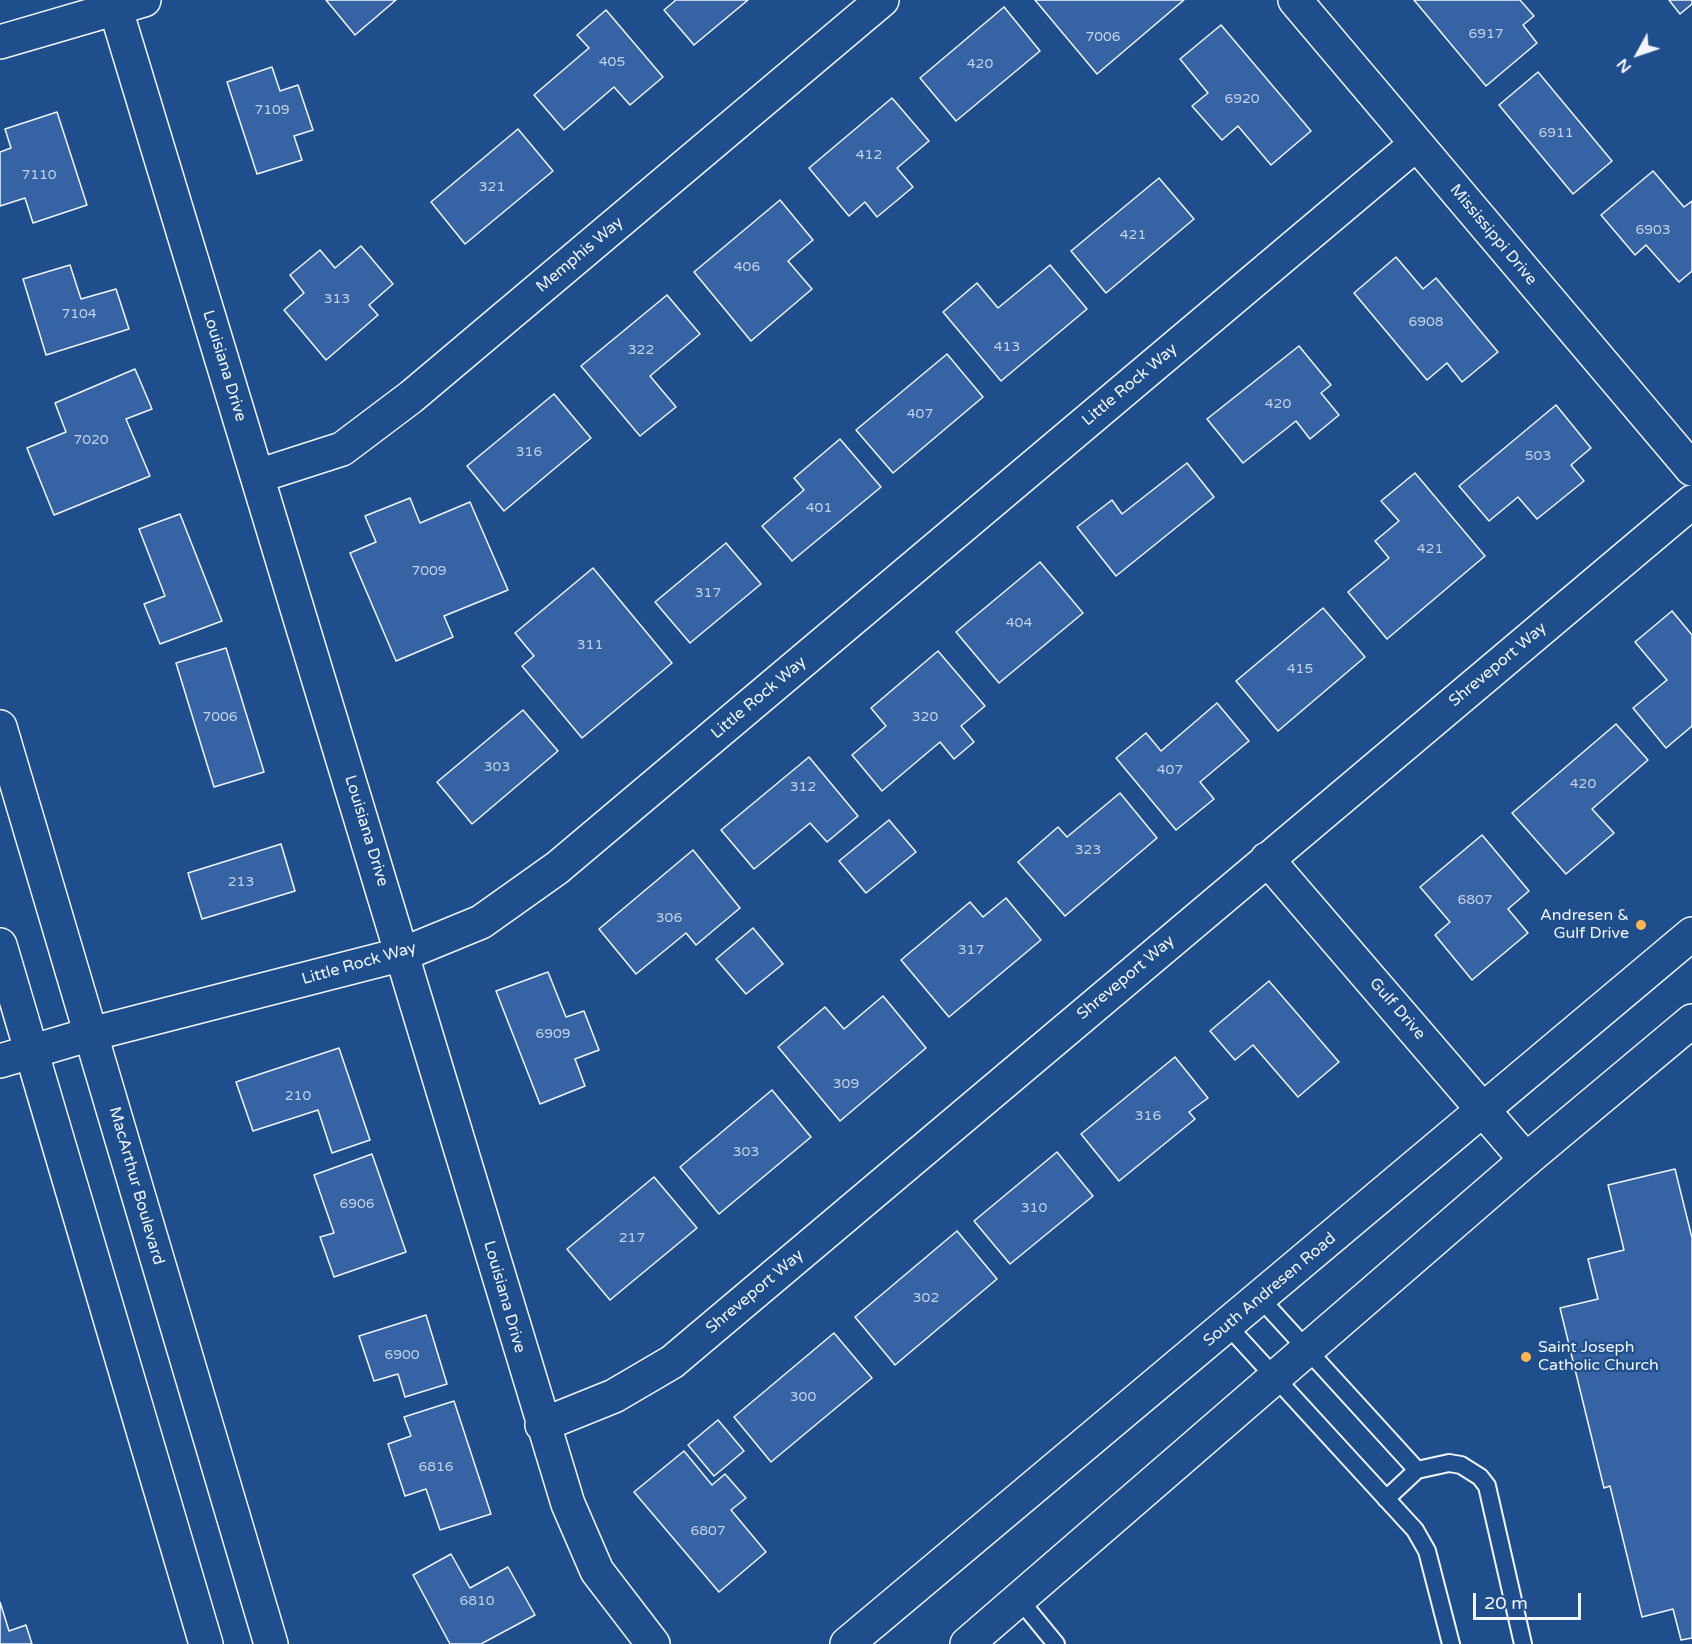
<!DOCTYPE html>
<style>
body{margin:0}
#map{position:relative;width:1692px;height:1644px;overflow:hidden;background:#1f4e8c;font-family:"Varela Round",sans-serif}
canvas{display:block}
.north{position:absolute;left:1608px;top:24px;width:60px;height:60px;-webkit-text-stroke:4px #1f4e8c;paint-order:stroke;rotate:230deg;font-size:16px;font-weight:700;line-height:24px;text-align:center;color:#f2f6ff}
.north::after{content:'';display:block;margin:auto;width:21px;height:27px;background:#f2f6ff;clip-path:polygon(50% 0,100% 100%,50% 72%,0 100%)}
.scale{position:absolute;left:1473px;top:1593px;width:108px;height:27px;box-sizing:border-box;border:3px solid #f2f6ff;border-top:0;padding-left:8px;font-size:18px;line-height:21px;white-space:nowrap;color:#f2f6ff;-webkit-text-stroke:4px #1f4e8c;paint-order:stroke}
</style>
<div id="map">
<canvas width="1692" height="1644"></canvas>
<div class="north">N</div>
<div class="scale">20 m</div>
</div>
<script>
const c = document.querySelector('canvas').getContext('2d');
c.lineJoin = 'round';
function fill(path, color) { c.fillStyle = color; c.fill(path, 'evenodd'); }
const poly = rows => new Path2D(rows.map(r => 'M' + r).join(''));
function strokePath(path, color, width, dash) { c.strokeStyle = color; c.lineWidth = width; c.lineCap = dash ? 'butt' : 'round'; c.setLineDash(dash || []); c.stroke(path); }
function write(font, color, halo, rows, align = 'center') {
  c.font = font + ' "Varela Round",sans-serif'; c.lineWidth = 4.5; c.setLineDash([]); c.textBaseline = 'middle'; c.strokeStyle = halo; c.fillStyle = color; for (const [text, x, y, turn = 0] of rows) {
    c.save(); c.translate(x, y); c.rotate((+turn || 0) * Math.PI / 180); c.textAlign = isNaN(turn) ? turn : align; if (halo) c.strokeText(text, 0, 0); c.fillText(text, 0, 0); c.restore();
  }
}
const building = poly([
 [326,0,396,0,355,35,326,0],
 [676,0,748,0,694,45,664,10,676,0],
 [1035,0,1184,0,1097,74,1035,0],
 [1414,0,1520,0,1534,16,1523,25,1537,43,1486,86,1414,0],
 [1669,0,1692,0,1692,4,1680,14,1669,0],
 [1004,7,1040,51,956,121,920,78,1004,7],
 [606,10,663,77,630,105,614,87,564,130,534,95,589,48,577,35,606,10],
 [1221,25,1311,131,1271,165,1238,126,1222,140,1192,106,1208,93,1180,59,1221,25],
 [272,67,280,91,298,85,313,130,294,136,302,160,257,174,227,82,272,67],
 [1538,72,1612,161,1573,194,1499,105,1538,72],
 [892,98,929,141,897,168,913,187,877,217,865,202,849,216,809,168,892,98],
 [57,112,87,205,33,223,25,198,0,206,0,152,11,148,5,129,57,112],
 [518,129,553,171,465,244,431,202,518,129],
 [1653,171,1684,207,1692,201,1692,271,1679,282,1646,245,1635,255,1601,215,1653,171],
 [1159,178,1194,219,1106,293,1071,251,1159,178],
 [780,200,813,240,788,261,812,289,751,341,694,272,780,200],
 [361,246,393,284,369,305,378,315,326,360,284,310,304,293,290,275,320,250,335,268,361,246],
 [1396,257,1423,289,1436,278,1498,352,1462,382,1447,363,1427,380,1354,293,1396,257],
 [70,265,81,299,116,289,129,329,46,355,23,279,70,265],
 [1050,265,1087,309,1001,381,943,312,977,283,998,308,1050,265],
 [667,295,700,334,650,376,676,407,640,436,581,366,667,295],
 [1299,346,1331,385,1321,393,1339,415,1310,439,1296,421,1243,463,1207,419,1299,346],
 [947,354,983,397,893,473,856,430,947,354],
 [135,369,152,409,126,419,150,476,54,515,27,448,66,432,55,403,135,369],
 [554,394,591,438,504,511,467,466,554,394],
 [1556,405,1591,448,1571,465,1584,481,1537,519,1518,497,1489,521,1459,486,1556,405],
 [840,439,881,487,792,561,762,526,804,490,794,478,840,439],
 [1187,463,1214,497,1116,576,1077,527,1112,500,1122,514,1187,463],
 [1415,473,1485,556,1387,639,1348,592,1389,558,1375,541,1399,521,1381,501,1415,473],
 [410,498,420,523,470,502,508,590,444,616,453,637,396,661,350,553,376,542,365,516,410,498],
 [180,514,222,621,160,644,144,604,165,596,139,529,180,514],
 [726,543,761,584,690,643,655,602,726,543],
 [1040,562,1083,613,999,683,956,632,1040,562],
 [593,568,672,663,582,738,522,666,534,656,515,633,593,568],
 [1323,608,1365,657,1278,731,1236,681,1323,608],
 [1672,611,1692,635,1692,726,1666,748,1633,708,1667,680,1635,642,1672,611],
 [226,648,264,772,214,787,176,663,226,648],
 [938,651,985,706,961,726,974,742,954,759,940,742,882,791,852,755,886,726,871,708,938,651],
 [1217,703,1249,741,1200,782,1214,799,1176,830,1116,758,1146,733,1161,751,1217,703],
 [523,710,558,751,472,824,437,782,523,710],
 [1616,724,1648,760,1592,809,1614,833,1566,874,1512,813,1616,724],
 [809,757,858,816,827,842,810,823,754,869,721,830,809,757],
 [1120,793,1157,838,1065,916,1018,862,1058,827,1067,837,1120,793],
 [889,820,916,852,866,893,839,861,889,820],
 [1482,835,1529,891,1508,909,1528,933,1472,980,1435,935,1450,922,1420,887,1482,835],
 [281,844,295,891,202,919,188,873,281,844],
 [693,850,740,908,696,945,686,933,636,974,599,929,693,850],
 [1006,898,1041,940,949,1017,901,960,970,902,983,917,1006,898],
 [753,928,783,964,746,994,716,959,753,928],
 [548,972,566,1017,584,1011,599,1050,575,1059,585,1086,540,1104,496,991,548,972],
 [1269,981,1339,1062,1298,1097,1253,1045,1235,1060,1210,1031,1269,981],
 [883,996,926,1048,840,1121,778,1047,825,1007,844,1029,883,996],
 [339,1048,370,1140,332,1153,318,1110,253,1131,236,1082,339,1048],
 [1175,1057,1208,1098,1189,1112,1195,1119,1119,1181,1081,1134,1175,1057],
 [772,1090,811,1137,719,1214,680,1167,772,1090],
 [1057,1152,1093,1196,1010,1264,974,1221,1057,1152],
 [372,1154,406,1252,334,1277,320,1237,334,1233,314,1175,372,1154],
 [1675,1169,1692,1238,1692,1638,1681,1640,1673,1609,1642,1617,1610,1486,1604,1488,1560,1308,1598,1299,1588,1259,1624,1250,1608,1185,1675,1169],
 [654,1177,697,1228,610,1300,567,1249,654,1177],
 [957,1231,997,1279,895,1365,855,1317,957,1231],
 [426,1315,447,1384,405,1397,398,1374,374,1381,359,1336,426,1315],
 [834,1333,872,1378,771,1462,734,1417,834,1333],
 [454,1401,491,1514,440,1530,426,1489,405,1496,388,1444,411,1436,404,1417,454,1401],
 [718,1420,744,1451,714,1476,688,1445,718,1420],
 [684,1451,712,1485,725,1474,746,1498,731,1510,766,1552,719,1592,634,1492,684,1451],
 [451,1554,470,1588,508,1567,535,1615,481,1644,450,1644,413,1575,451,1554],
 [0,1602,9,1631,26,1625,32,1644,0,1644,0,1602]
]);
fill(building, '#3563a3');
strokePath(building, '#f2f6ff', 1.5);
const service = poly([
 [1260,1298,1417,1470,1449,1463,1461,1465,1480,1477,1487,1486,1523,1644],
 [1227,1325,1415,1530,1427,1551,1451,1644],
 [1386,1499,1417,1470],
 [1019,1599,1056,1644]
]);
const minor = poly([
 [113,0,568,1504,597,1571,653,1644],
 [1295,0,1692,469],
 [0,42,144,0],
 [258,476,342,449,411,397,882,0],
 [1267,859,1526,1160],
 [0,1061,91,1034,403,954,481,922,557,868,1415,145],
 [542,1425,614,1396,672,1362,1692,502]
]);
const tertiary = poly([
 [0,727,271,1644],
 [0,945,206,1644],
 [847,1644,1692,934],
 [967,1644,1526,1160,1692,1021]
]);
strokePath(service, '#f2f6ff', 20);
strokePath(minor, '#f2f6ff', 36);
strokePath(tertiary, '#f2f6ff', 36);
strokePath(service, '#1f4e8c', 16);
strokePath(minor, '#1f4e8c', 33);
strokePath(tertiary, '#1f4e8c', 33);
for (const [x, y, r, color] of [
 [1641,925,6,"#ffb74d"],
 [1526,1357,6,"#ffb74d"]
]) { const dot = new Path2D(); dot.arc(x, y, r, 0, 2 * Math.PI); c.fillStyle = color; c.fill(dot); strokePath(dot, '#1f4e8c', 2); }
write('14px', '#c3d1e8', null, [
 ["6917",1486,34],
 ["7006",1103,37],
 ["405",612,62],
 ["420",980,64],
 ["6920",1242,99],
 ["7109",272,110],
 ["6911",1556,133],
 ["412",869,155],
 ["7110",39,175],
 ["321",492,187],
 ["6903",1653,230],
 ["421",1133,235],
 ["406",747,267],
 ["313",337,299],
 ["7104",79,314],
 ["6908",1426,322],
 ["413",1007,347],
 ["322",641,350],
 ["420",1278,404],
 ["407",920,414],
 ["7020",91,440],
 ["316",529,452],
 ["503",1538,456],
 ["401",819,508],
 ["421",1430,549],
 ["7009",429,571],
 ["317",708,593],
 ["404",1019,623],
 ["311",590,645],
 ["415",1300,669],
 ["7006",220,717],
 ["320",925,717],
 ["303",497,767],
 ["407",1170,770],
 ["420",1583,784],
 ["312",803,787],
 ["323",1088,850],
 ["213",241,882],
 ["6807",1475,900],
 ["306",669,918],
 ["317",971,950],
 ["6909",553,1034],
 ["309",846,1084],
 ["210",298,1096],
 ["316",1148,1116],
 ["303",746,1152],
 ["6906",357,1204],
 ["310",1034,1208],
 ["217",632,1238],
 ["302",926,1298],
 ["6900",402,1355],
 ["300",803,1397],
 ["6816",436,1467],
 ["6807",708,1531],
 ["6810",477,1601]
]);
write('16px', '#f2f6ff', '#1f4e8c', [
 ["Mississippi Drive",1493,235,50],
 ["Memphis Way",580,255,-40],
 ["Louisiana Drive",224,366,73],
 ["Little Rock Way",1130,385,-40],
 ["Shreveport Way",1498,665,-40],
 ["Little Rock Way",759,698,-40],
 ["Louisiana Drive",366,831,73],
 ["Little Rock Way",359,964,-16],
 ["Shreveport Way",1126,978,-40],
 ["Gulf Drive",1397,1009,49],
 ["MacArthur Boulevard",136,1186,74],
 ["South Andresen Road",1270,1290,-40],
 ["Shreveport Way",755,1292,-40],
 ["Louisiana Drive",504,1297,74]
]);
write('16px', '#f2f6ff', '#1f4e8c', [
 ["Andresen &",1629,916],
 ["Gulf Drive",1629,934],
 ["Saint Joseph",1538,1348,"left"],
 ["Catholic Church",1538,1366,"left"]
], 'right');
</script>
